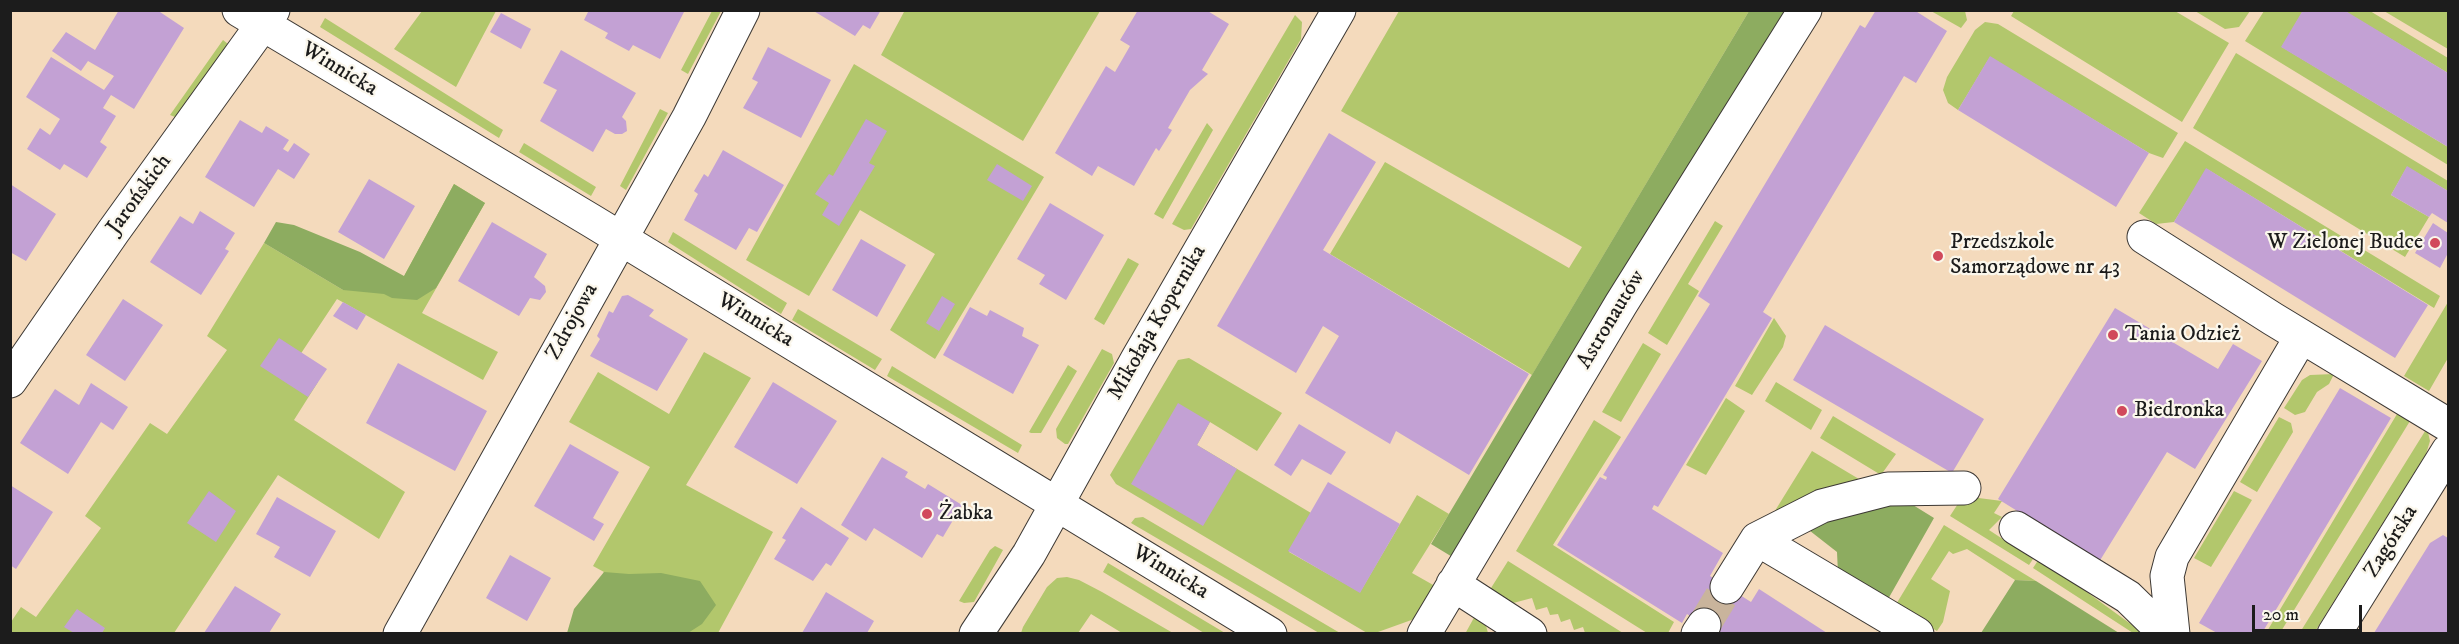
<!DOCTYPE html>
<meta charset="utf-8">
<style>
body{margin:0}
#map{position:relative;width:2459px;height:644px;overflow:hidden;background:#f4dabc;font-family:"IM FELL DW Pica",serif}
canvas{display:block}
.frame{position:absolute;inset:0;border:12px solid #1c1c1c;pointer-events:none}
.scale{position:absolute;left:2252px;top:605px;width:110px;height:27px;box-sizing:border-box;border:3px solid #1c1c1c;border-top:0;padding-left:8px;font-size:18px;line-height:21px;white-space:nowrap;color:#1c1c1c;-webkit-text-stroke:4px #fbf7ec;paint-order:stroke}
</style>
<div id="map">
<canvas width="2459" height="644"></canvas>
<div class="frame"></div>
<div class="scale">20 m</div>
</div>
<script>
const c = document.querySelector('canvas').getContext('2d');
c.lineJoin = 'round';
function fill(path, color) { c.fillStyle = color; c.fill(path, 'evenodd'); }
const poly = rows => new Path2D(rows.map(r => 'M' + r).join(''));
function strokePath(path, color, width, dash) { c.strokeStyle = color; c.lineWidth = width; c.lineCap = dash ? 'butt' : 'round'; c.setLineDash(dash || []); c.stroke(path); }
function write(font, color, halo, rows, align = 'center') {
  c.font = font + ' "IM FELL DW Pica",serif'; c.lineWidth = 4.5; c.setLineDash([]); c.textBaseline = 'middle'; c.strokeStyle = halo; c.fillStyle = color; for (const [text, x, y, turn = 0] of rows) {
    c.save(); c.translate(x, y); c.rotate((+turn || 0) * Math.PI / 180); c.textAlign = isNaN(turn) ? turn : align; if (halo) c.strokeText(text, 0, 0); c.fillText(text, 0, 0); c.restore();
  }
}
fill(poly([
 [905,10,1100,10,1100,11,1023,141,881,55],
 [422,11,496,11,456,87,394,49],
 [712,11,721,11,688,74,681,70],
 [1399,11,1749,11,1532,375,1330,254,1385,162,1569,268,1582,247,1341,111],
 [1931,11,1965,11,1967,20,1961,28],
 [2014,11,2175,11,2229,43,2182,122,2011,16],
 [2195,11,2250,10,2250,11,2239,27,2225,29],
 [2264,11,2303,11,2282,47,2448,147,2448,165,2245,41],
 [2344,11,2370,11,2448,58,2448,73],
 [2384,11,2448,11,2448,49,2431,39],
 [1295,15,1302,22,1301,39,1191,229,1184,230,1172,224],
 [325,18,503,130,499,138,320,27],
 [1985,22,1998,24,2178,133,2163,158,2149,153,1990,57,1958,110,1948,103,1943,90,1947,77,1975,30],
 [223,40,228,44,184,115,175,117,170,115],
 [2236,53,2448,181,2448,191,2407,167,2391,195,2429,217,2405,257,2193,128],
 [854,64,1044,177,935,359,890,330,935,254,860,210,809,296,746,260],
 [660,109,668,113,626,190,620,186],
 [1207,123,1213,130,1163,219,1154,214],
 [2185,141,2440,296,2434,308,2207,169,2174,222,2156,224,2139,213],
 [524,143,596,187,591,196,519,152],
 [454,184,485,203,422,313,498,352,483,380,337,299,294,364,318,382,294,420,405,492,379,539,278,475,174,633,11,634,11,622,21,607,36,617,101,528,85,516,150,423,167,434,227,350,207,336,264,243,343,290,400,284],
 [1715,221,1723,226,1688,284,1699,291,1667,345,1648,333],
 [673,232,787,303,781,314,668,242],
 [1128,258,1139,264,1104,325,1094,319],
 [2448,302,2448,358,2429,391,2404,376],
 [798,309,882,359,875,370,792,320],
 [1774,318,1786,336,1783,347,1752,395,1735,386],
 [1643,343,1661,354,1621,422,1602,412],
 [1102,349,1112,354,1114,363,1068,444,1065,444,1057,438,1056,429],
 [704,352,751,378,686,485,773,532,718,633,570,633,604,572,593,566,650,467,569,422,598,372,669,414],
 [1189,358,1282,413,1257,451,1210,422,1197,445,1311,513,1289,552,1360,592,1417,495,1449,514,1412,573,1435,586,1417,618,1378,632,1367,633,1116,484,1110,475,1178,360],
 [1068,365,1077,371,1041,433,1031,433,1029,432],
 [892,366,1022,445,1018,453,887,376],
 [2334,374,2329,384,2317,392,2305,412,2295,415,2284,408,2302,380,2310,375],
 [1776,382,1822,410,1811,430,1765,401],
 [1726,398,1745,411,1706,475,1686,465],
 [2397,414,2410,421,2280,633,2266,633],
 [1833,416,1896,454,1881,475,1820,438],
 [2279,417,2291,423,2293,432,2257,492,2240,482],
 [1594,420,1621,437,1553,545,1674,622,1668,633,1647,633,1516,551],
 [2427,428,2430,441,2426,454,2314,633,2299,634],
 [1812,451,1869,485,1773,514],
 [2234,491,2252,500,2211,567,2194,558],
 [1963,496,2002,501,1994,513,2002,517,1989,530,2033,559,2029,565,1950,516],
 [1143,517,1340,633,1319,633,1131,523,1135,518],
 [1944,525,2036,581,2015,580,1967,549,1953,554,1949,551,1931,579,1950,591,1943,622,1937,631,1895,606],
 [995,546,1003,550,974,602,964,603,959,601,990,550],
 [2039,559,2084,590,2143,633,2133,633,2033,568],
 [1508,561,1623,633,1585,633,1583,627,1574,630,1570,619,1561,622,1558,614,1550,615,1547,607,1536,610,1532,598,1502,606,1486,596],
 [1108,563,1225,633,1204,633,1103,572],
 [1067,577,1079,580,1102,592,1173,633,1122,633,1091,614,1078,633,1021,633,1023,627,1047,587,1057,578],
 [1476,614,1485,622,1488,633,1465,634]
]), '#b2c76c');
fill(poly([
 [1749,11,1787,11,1454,558,1431,544],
 [454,184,485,203,436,288,417,300,392,298,384,294,343,290,264,243,276,222,294,225,360,252,404,276],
 [1900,497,1934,518,1887,601,1838,573,1837,552,1805,527],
 [604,572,629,574,661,573,700,581,716,605,702,624,688,633,567,633,574,609],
 [2015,580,2036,581,2119,633,1981,633]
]), '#8dac60');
fill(poly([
 [119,10,157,10,184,28,134,109,111,95,103,108,116,116,100,142,107,147,87,178,64,164,60,170,27,149,40,128,50,135,60,119,26,97,51,57,104,90,114,76,88,61,81,71,52,51,66,32,95,50],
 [589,10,685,10,660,59,633,45,629,51,605,38,608,33,584,20],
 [812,10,881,10,870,29,863,25,855,36],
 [1138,10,1206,10,1229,24,1202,70,1208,74,1190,90,1168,128,1172,130,1159,151,1156,148,1134,186,1098,166,1092,176,1055,153,1106,66,1115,72,1130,46,1120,40],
 [1876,10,1914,10,1947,31,1916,83,1904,76,1763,312,1772,318,1658,507,1654,505,1652,509,1723,553,1710,576,1751,602,1759,589,1827,633,1716,633,1687,614,1682,623,1557,545,1600,477,1606,480,1607,477,1603,475,1710,304,1698,296,1860,25,1865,28],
 [2303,10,2344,10,2448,73,2448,147,2281,47],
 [501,13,531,29,521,49,490,32],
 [768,47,831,80,801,138,743,108,758,82,752,79],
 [561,50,636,93,622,117,626,121,627,131,622,134,615,134,606,129,593,152,540,121,557,90,543,83],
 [1990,56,2149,153,2116,207,1958,110],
 [866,119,887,131,869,163,875,166,839,226,822,215,829,203,815,194,829,174,833,176],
 [240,120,262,133,266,126,289,140,283,149,288,152,294,143,310,154,294,179,278,169,254,207,205,177],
 [1329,133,1376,162,1323,250,1529,374,1469,475,1396,431,1390,444,1305,393,1339,336,1323,326,1296,373,1217,326],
 [723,150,784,185,757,232,749,228,736,250,684,220,698,194,694,191,704,174,708,177],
 [997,164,1032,186,1023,201,987,180],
 [2407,166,2448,191,2448,223,2432,213,2429,217,2391,195],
 [2206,168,2428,305,2395,358,2174,222],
 [369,179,415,206,384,259,338,232],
 [10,184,56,214,26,261,10,252],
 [1050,203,1104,235,1066,300,1039,284,1045,275,1017,259],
 [200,211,235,233,225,249,229,251,201,295,150,262,180,216,193,224],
 [492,222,547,254,534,277,545,286,546,292,540,300,530,298,519,316,458,281],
 [2433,223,2448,233,2448,253,2440,268,2415,253],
 [861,239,906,265,877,317,832,290],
 [628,295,654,310,649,316,688,339,657,391,590,356,600,339,597,336,609,311,613,313,622,296],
 [942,296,955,304,939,331,926,323],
 [123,299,163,325,125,381,86,355],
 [343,302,366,315,357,330,333,316],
 [970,307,987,316,990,310,1024,328,1022,336,1039,345,1013,394,943,355],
 [2115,308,2218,369,2233,344,2262,361,2195,469,2167,452,2099,562,1998,499],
 [1825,325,1984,419,1952,473,1793,380],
 [279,338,327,369,308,397,260,366],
 [398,363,487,411,455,471,366,423],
 [773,382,837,421,797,484,734,447],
 [91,383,128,407,113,430,101,422,68,474,20,443,55,389,79,405],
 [2340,388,2391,418,2262,633,2217,633,2199,623],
 [1178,403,1210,422,1197,445,1237,469,1203,526,1131,484],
 [1299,424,1346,452,1331,475,1302,459,1291,476,1274,465],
 [570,444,619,472,593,518,604,524,594,541,534,506],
 [882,457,908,472,905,477,925,489,928,484,962,505,943,537,937,534,922,558,874,528,866,541,841,525],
 [1328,482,1400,524,1360,593,1288,551],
 [10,485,53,512,16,569,10,565],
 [209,491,236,511,216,542,187,523],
 [277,497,336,531,310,577,274,557,280,547,256,534],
 [801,507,849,538,831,566,826,563,813,581,774,559,786,540,782,538],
 [2443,535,2448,538,2448,633,2374,633,2430,543],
 [510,555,551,578,527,621,486,598],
 [235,586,281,614,269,633,204,633],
 [826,592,874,621,867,633,802,633],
 [77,609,105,628,102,633,74,633,64,627]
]), '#c3a1d4');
strokePath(poly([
 [1704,625,1727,587]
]), '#c9b49c', 33, [33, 16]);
const minor = poly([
 [239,10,592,221,1270,634],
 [2144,237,2273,319,2448,425],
 [10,381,113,232,273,10],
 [2016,528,2128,597,2166,634],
 [1757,539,1917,634],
 [1453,584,1530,634],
 [1727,587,1757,539,1822,506,1888,489,1964,488],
 [400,634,689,117,743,10],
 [976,634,1029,554,1138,358,1339,10],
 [1424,634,1621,304,1805,10],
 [1698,634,1704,625],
 [2173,634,2167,576,2172,557,2301,337],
 [2334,634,2448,451]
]);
strokePath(minor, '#3c3834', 35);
strokePath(minor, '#fff', 33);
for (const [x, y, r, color] of [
 [2435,243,6,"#d1495b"],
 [1938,256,6,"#d1495b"],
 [2113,335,6,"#d1495b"],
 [2122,411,6,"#d1495b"],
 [927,514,6,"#d1495b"]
]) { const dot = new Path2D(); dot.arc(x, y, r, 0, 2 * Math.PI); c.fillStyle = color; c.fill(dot); strokePath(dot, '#fbf7ec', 2); }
write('22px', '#1c1c1c', '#fbf7ec', [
 ["Winnicka",339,70,31],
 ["Jarońskich",140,195,-54],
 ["Astronautów",1612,320,-59],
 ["Winnicka",755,321,31],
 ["Zdrojowa",573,322,-61],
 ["Mikołaja Kopernika",1158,323,-60],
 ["Zagórska",2392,542,-58],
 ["Winnicka",1170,573,31]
]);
write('22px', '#1c1c1c', '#fbf7ec', [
 ["Przedszkole",1950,243],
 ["Samorządowe nr 43",1950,268],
 ["W Zielonej Budce",2423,243,"right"],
 ["Tania Odzież",2125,335],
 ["Biedronka",2134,411],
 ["Żabka",939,514]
], 'left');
</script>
